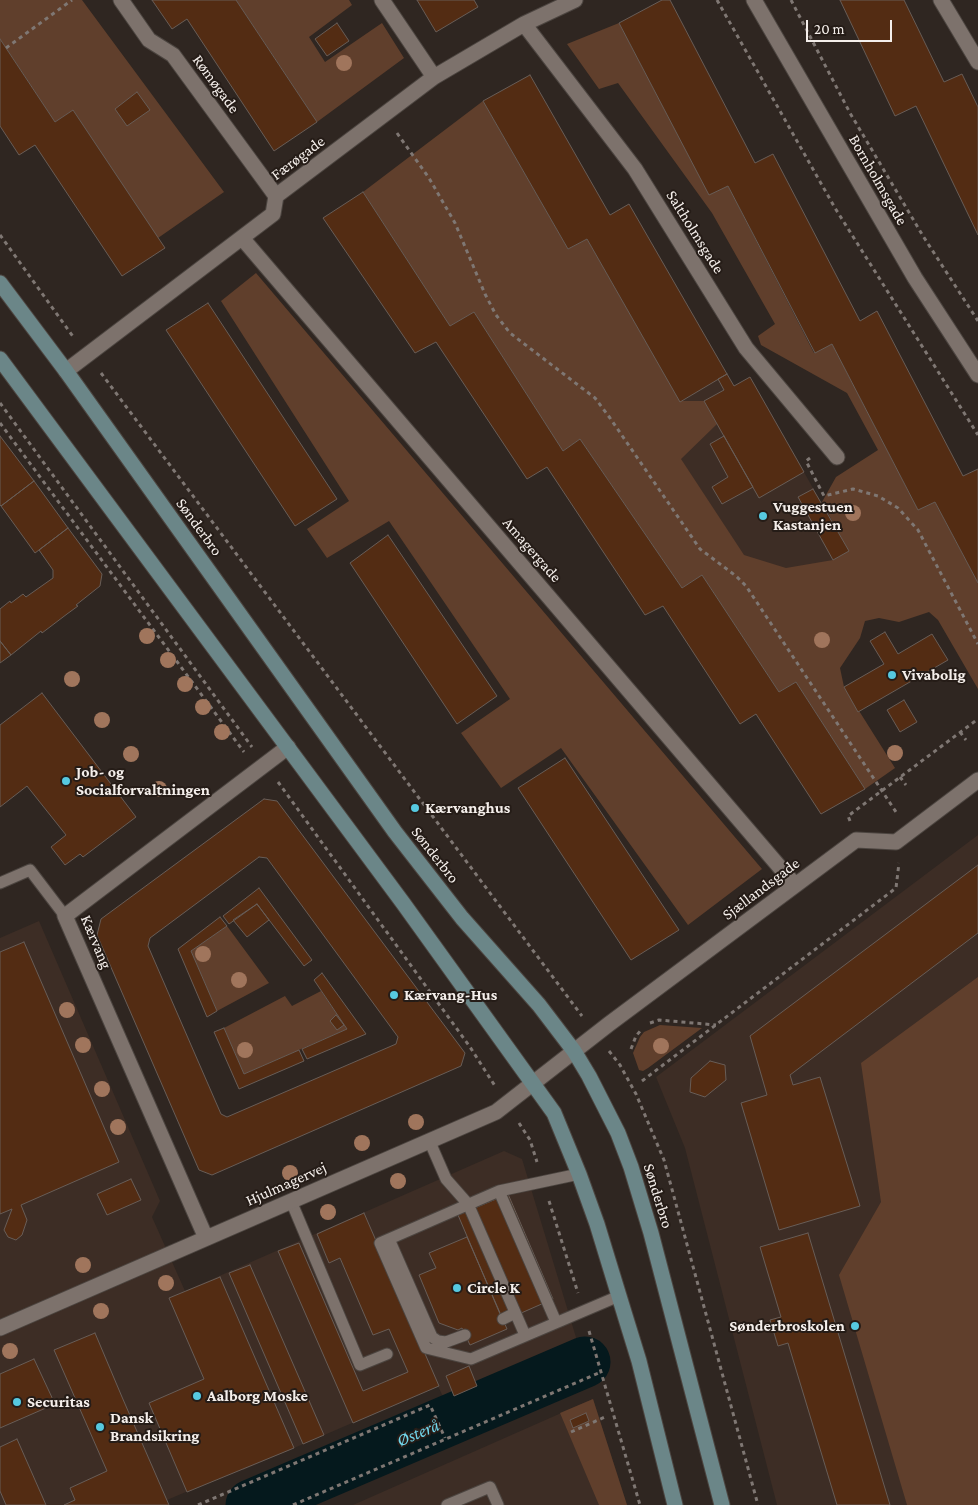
<!DOCTYPE html>
<meta charset="utf-8">
<style>
body{margin:0}
#map{position:relative;width:978px;height:1505px;overflow:hidden;background:#2f2621;font-family:"Crimson Pro",serif}
canvas{display:block}
.scale{position:absolute;left:806px;top:20px;width:86px;height:22px;box-sizing:border-box;border:2px solid #f5efeb;border-top:0;padding-left:6px;font-size:15px;line-height:18px;white-space:nowrap;color:#f5efeb;-webkit-text-stroke:4px #251c17;paint-order:stroke}
</style>
<div id="map">
<canvas width="978" height="1505"></canvas>
<div class="scale">20 m</div>
</div>
<script>
const c = document.querySelector('canvas').getContext('2d');
c.lineJoin = 'round';
function fill(path, color) { c.fillStyle = color; c.fill(path, 'evenodd'); }
const poly = rows => new Path2D(rows.map(r => 'M' + r).join(''));
function strokePath(path, color, width, dash) { c.strokeStyle = color; c.lineWidth = width; c.lineCap = dash ? 'butt' : 'round'; c.setLineDash(dash || []); c.stroke(path); }
function write(font, color, halo, rows, align = 'center') {
  c.font = font + ' "Crimson Pro",serif'; c.lineWidth = 4; c.setLineDash([]); c.textBaseline = 'middle'; c.strokeStyle = halo; c.fillStyle = color; for (const [text, x, y, turn = 0] of rows) {
    c.save(); c.translate(x, y); c.rotate((+turn || 0) * Math.PI / 180); c.textAlign = isNaN(turn) ? turn : align; if (halo) c.strokeText(text, 0, 0); c.fillText(text, 0, 0); c.restore();
  }
}
fill(poly([
 [727,374,734,386,750,377,864,578,794,622,641,428,680,402],
 [978,835,978,1505,777,1505,685,1148,656,1077],
 [39,921,160,1201,152,1217,185,1291,504,1151,522,1159,578,1344,445,1401,438,1386,243,1470,242,1468,167,1500,169,1505,0,1505,0,938],
 [593,1399,627,1505,353,1505]
]), '#3d2d25');
fill(poly([
 [0,0,82,0,224,192,158,238,73,110,55,122,6,48,0,39],
 [236,0,349,0,352,5,309,37,325,62,382,23,404,58,317,122],
 [619,23,709,194,728,186,814,353,832,344,918,510,935,502,978,583,978,689,938,620,929,612,899,622,879,618,865,621,860,638,840,668,844,687,895,768,865,789,796,682,779,692,702,575,682,588,580,439,563,451,474,312,450,326,363,192,483,101,568,249,587,239,680,401,704,401,717,424,681,459,744,555,786,568,833,560,848,551,822,502,836,477,878,450,847,393,761,345,758,336,775,324,712,213,618,83,599,89,567,44],
 [256,273,762,869,688,925,561,748,501,788,461,733,510,699,389,521,327,558,307,529,349,501,221,301],
 [227,926,269,983,217,1011,191,951],
 [978,977,978,1505,907,1505,839,1275,881,1202,861,1063],
 [321,991,347,1029,244,1074,224,1028,285,996,292,1006],
 [660,1025,702,1028,648,1068,643,1071,639,1070,633,1053,640,1037,644,1032],
 [593,1399,627,1505,599,1505,560,1413]
]), '#603f2c');
strokePath(poly([
 [251,1505,585,1362]
]), '#05191d', 51);
const building = poly([
 [152,0,236,0,317,122,274,151,187,19,172,29,152,0],
 [417,0,474,0,478,7,436,32,417,0],
 [662,0,670,0,755,163,773,154,860,321,877,311,963,476,978,469,978,583,935,502,918,510,832,344,815,353,728,186,709,195,619,23,662,0],
 [840,0,904,0,944,82,962,74,978,107,978,235,916,106,895,116,840,0],
 [337,23,349,41,327,56,315,39,337,23],
 [0,39,55,122,73,110,165,248,122,276,35,145,19,155,0,126,0,39],
 [530,75,610,215,629,204,727,374,680,402,587,239,568,249,483,101,530,75],
 [137,92,150,110,127,126,115,109,137,92],
 [363,192,450,326,474,312,563,451,580,439,682,588,702,575,779,692,796,682,865,789,821,814,756,714,740,724,663,606,645,615,547,467,527,479,436,342,415,353,323,218,363,192],
 [208,303,337,499,295,526,166,330,208,303],
 [727,374,734,386,750,377,804,472,759,498,704,401,724,390,718,379,727,374],
 [0,436,34,481,1,506,0,505,0,436],
 [724,436,753,487,722,504,712,487,728,477,710,444,724,436],
 [34,481,68,528,35,553,1,506,34,481],
 [813,489,849,551,833,560,798,497,813,489],
 [68,528,102,574,100,586,76,605,78,606,67,614,42,633,41,631,11,655,0,641,0,609,10,601,11,603,23,594,26,597,53,578,53,570,39,550,68,528],
 [388,535,497,696,457,724,350,563,388,535],
 [885,632,898,654,932,634,948,660,858,712,844,687,884,664,870,641,885,632],
 [0,641,11,655,0,663,0,641],
 [42,693,136,817,83,857,80,854,65,865,51,847,66,835,27,786,0,807,0,725,42,693],
 [904,700,917,722,900,732,887,710,904,700],
 [565,758,679,930,631,960,518,788,565,758],
 [264,799,277,801,465,1053,461,1066,212,1175,199,1170,97,935,101,919,264,799],
 [259,857,267,858,398,1037,396,1044,227,1117,221,1114,148,946,150,938,259,857],
 [978,865,978,933,790,1075,793,1085,820,1077,860,1206,779,1230,741,1103,767,1095,750,1036,978,865],
 [259,888,312,960,304,966,257,904,229,924,223,916,259,888],
 [257,904,269,920,247,937,233,920,257,904],
 [220,917,227,926,191,951,217,1011,207,1017,178,949,220,917],
 [24,942,119,1162,21,1205,27,1220,22,1235,16,1240,8,1237,4,1230,12,1209,0,1214,0,952,24,942],
 [322,973,366,1034,307,1059,302,1049,347,1029,314,980,322,973],
 [336,1015,344,1025,337,1030,330,1021,336,1015],
 [224,1028,244,1074,299,1050,304,1061,239,1089,214,1032,224,1028],
 [710,1061,725,1065,726,1080,705,1097,690,1092,691,1078,710,1061],
 [131,1179,141,1200,107,1215,97,1194,131,1179],
 [508,1194,553,1299,503,1321,458,1215,508,1194],
 [364,1213,439,1386,353,1423,278,1251,299,1243,363,1391,408,1372,389,1329,373,1335,340,1258,329,1263,317,1234,364,1213],
 [808,1233,890,1505,837,1505,788,1343,778,1346,770,1320,781,1317,760,1247,808,1233],
 [467,1237,507,1329,470,1345,462,1328,458,1330,439,1323,419,1275,436,1268,429,1253,467,1237],
 [250,1265,324,1435,303,1444,229,1273,250,1265],
 [220,1277,294,1448,187,1492,149,1403,204,1379,169,1298,220,1277],
 [95,1333,122,1397,169,1505,64,1505,75,1500,70,1488,107,1471,54,1350,95,1333],
 [34,1359,55,1404,0,1428,0,1374,34,1359],
 [469,1366,477,1386,454,1396,446,1376,469,1366],
 [586,1413,589,1421,573,1428,570,1420,586,1413],
 [17,1439,46,1505,6,1505,0,1491,0,1447,17,1439]
]);
fill(building, '#532c13');
strokePath(building, '#685d57', 1);
const lane = poly([
 [0,883,30,870,65,916],
 [429,1140,446,1179,468,1204,525,1335],
 [579,1174,499,1191,380,1243,426,1348,471,1359,619,1296],
 [499,1191,556,1322],
 [291,1201,360,1365,387,1354],
 [389,1239,432,1337,438,1341,446,1342,465,1335],
 [503,1319,515,1313],
 [447,1505,490,1487,498,1505]
]);
const street = poly([
 [121,0,149,40,173,55,276,196],
 [382,0,434,77],
 [754,0,915,278,978,375],
 [941,0,978,62],
 [524,24,635,169,746,348,837,457],
 [242,238,795,885],
 [66,371,273,214,276,196,434,77,524,24,575,0],
 [206,1238,65,916,288,747],
 [0,1328,496,1112,609,1024,856,840,896,842,978,780]
]);
const secondary = poly([
 [0,283,66,371,395,832,462,918,539,1005,574,1051,589,1076,618,1133,631,1167,651,1233,722,1505],
 [0,359,403,903,554,1113,579,1174,597,1224,619,1296,639,1361,675,1505]
]);
strokePath(lane, '#4c4540', 13);
strokePath(street, '#4c4540', 17);
strokePath(secondary, '#4c4540', 17);
strokePath(poly([
 [717,0,835,208,978,435],
 [791,0,850,113,923,236,978,321],
 [6,48,72,0],
 [397,133,429,178,455,223,485,294,496,315,510,333,595,398,610,418,700,549,736,576,746,586,898,815],
 [0,235,74,338],
 [101,373,582,1016],
 [0,403,252,747],
 [0,423,244,752],
 [810,458,806,461,824,496,853,489,878,496,898,508,918,530,978,644],
 [960,732,966,740],
 [900,777,906,785],
 [278,782,470,1047,495,1086],
 [850,821,848,816,978,719],
 [650,1023,659,1020,716,1025],
 [631,1049,636,1036,641,1030],
 [609,1051,620,1065,636,1094,664,1160,758,1505],
 [642,1081,896,888,899,863],
 [519,1123,530,1140,537,1162],
 [549,1201,578,1293],
 [589,1331,640,1505],
 [571,1432,605,1417],
 [198,1505,430,1405,445,1438],
 [293,1505,601,1372]
]), '#7f7773', 3, [4, 4]);
strokePath(lane, '#7d726c', 11);
strokePath(street, '#7d726c', 15);
strokePath(secondary, '#6b8688', 15);
c.fillStyle = '#a0755c';
for (const [x, y] of [
 [344,63],
 [853,513],
 [147,636],
 [822,640],
 [168,660],
 [72,679],
 [185,684],
 [203,707],
 [102,720],
 [222,732],
 [895,753],
 [131,754],
 [159,789],
 [203,954],
 [239,980],
 [67,1010],
 [83,1045],
 [661,1046],
 [245,1050],
 [102,1089],
 [416,1122],
 [118,1127],
 [362,1143],
 [290,1173],
 [398,1181],
 [328,1212],
 [83,1265],
 [166,1283],
 [101,1311],
 [10,1351]
]) { c.beginPath(); c.arc(x, y, 8, 0, 2 * Math.PI); c.fill(); }
for (const [x, y, r, color] of [
 [763,516,5,"#56c9e0"],
 [892,675,5,"#56c9e0"],
 [66,781,5,"#56c9e0"],
 [415,808,5,"#56c9e0"],
 [394,995,5,"#56c9e0"],
 [457,1288,5,"#56c9e0"],
 [855,1326,5,"#56c9e0"],
 [197,1396,5,"#56c9e0"],
 [17,1402,5,"#56c9e0"],
 [100,1427,5,"#56c9e0"]
]) { const dot = new Path2D(); dot.arc(x, y, r, 0, 2 * Math.PI); c.fillStyle = color; c.fill(dot); strokePath(dot, '#251c17', 2); }
write('16px', '#f5efeb', '#251c17', [
 ["Rømøgade",216,84,54],
 ["Færøgade",298,158,-37],
 ["Bornholmsgade",878,180,60],
 ["Saltholmsgade",695,232,58],
 ["Sønderbro",199,527,54],
 ["Amagergade",532,550,49],
 ["Sønderbro",435,855,52],
 ["Sjællandsgade",761,889,-37],
 ["Kærvang",96,942,67],
 ["Hjulmagervej",286,1184,-24],
 ["Sønderbro",658,1196,73]
]);
write('bold 16px', '#f5efeb', '#251c17', [
 ["Vuggestuen",773,507],
 ["Kastanjen",773,525],
 ["Vivabolig",902,675],
 ["Job- og",76,772],
 ["Socialforvaltningen",76,790],
 ["Kærvanghus",425,808],
 ["Kærvang-Hus",404,995],
 ["Circle K",467,1288],
 ["Sønderbroskolen",845,1326,"right"],
 ["Aalborg Moske",207,1396],
 ["Securitas",27,1402],
 ["Dansk",110,1418],
 ["Brandsikring",110,1436]
], 'left');
write('italic 18px', '#71d6eb', '#251c17', [
 ["Østerå",418,1433,-23]
]);
</script>
